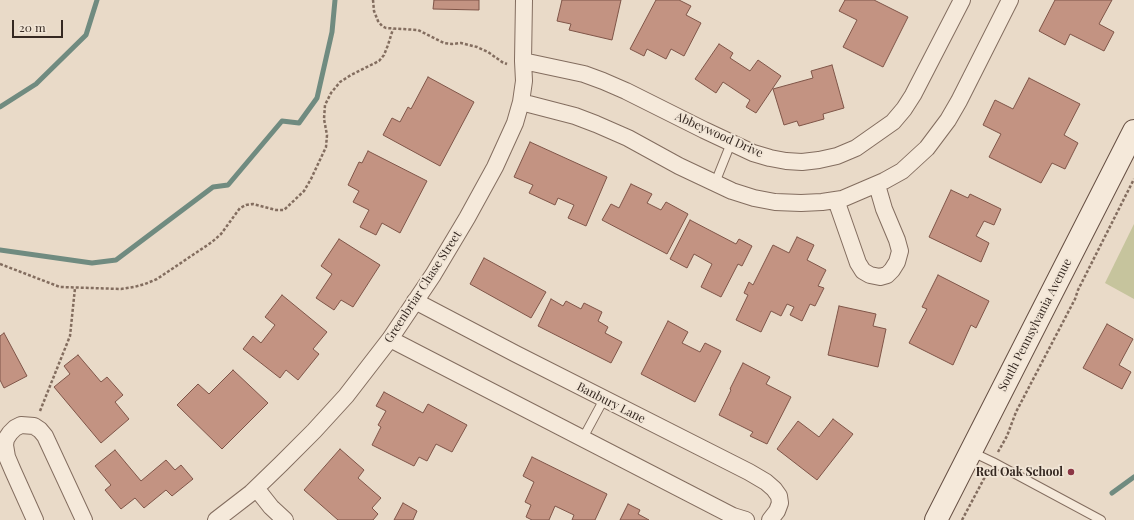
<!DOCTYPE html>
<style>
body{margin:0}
#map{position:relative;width:1134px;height:520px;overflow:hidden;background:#e9dac8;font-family:"Playfair Display",serif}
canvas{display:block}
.scale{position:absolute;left:12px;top:20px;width:51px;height:18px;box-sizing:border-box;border:2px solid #352821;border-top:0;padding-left:5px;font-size:12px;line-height:14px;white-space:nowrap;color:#352821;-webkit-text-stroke:3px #f1e5d6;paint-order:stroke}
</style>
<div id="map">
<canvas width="1134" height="520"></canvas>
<div class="scale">20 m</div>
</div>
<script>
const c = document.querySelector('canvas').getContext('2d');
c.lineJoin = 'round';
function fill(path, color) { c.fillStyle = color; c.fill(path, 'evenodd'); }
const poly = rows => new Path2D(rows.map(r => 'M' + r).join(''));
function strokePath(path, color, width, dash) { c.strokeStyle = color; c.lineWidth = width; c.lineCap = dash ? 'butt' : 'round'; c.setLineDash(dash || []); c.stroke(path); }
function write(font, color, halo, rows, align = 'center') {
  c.font = font + ' "Playfair Display",serif'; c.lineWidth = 3.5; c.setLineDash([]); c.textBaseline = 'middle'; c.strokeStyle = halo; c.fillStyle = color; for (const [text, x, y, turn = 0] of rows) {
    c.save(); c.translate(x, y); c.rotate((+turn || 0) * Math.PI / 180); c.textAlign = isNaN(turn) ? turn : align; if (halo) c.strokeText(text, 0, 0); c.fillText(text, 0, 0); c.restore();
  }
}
fill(poly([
 [1134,224,1134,299,1105,283]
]), '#c6c49d');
strokePath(poly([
 [0,107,36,84,86,35,97,0],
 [0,250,92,263,116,260,213,187,228,185,282,121,299,123,317,98,332,32,335,0],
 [1112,493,1134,477]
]), '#708b80', 5);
const building = poly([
 [434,0,479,0,479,10,433,9,434,0],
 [562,0,621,0,612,40,569,30,571,24,557,21,562,0],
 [656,0,679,0,691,6,686,15,701,23,684,56,671,49,666,59,647,49,644,56,630,49,656,0],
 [845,0,874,0,908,17,883,67,843,47,857,20,839,11,845,0],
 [1055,0,1112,0,1099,24,1114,32,1104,51,1070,34,1065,45,1039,31,1055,0],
 [719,44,733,53,730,58,750,71,758,60,781,76,756,113,746,107,750,100,723,82,716,93,695,79,719,44],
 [832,65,844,108,823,114,824,119,799,126,797,121,784,125,773,89,813,78,811,71,832,65],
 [428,77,474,102,440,166,383,135,392,118,400,122,408,107,411,109,428,77],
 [1029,78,1080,104,1064,135,1078,143,1065,169,1052,163,1041,183,989,157,1001,134,983,125,995,100,1013,109,1029,78],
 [530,142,607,177,586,226,568,218,574,205,558,198,555,205,529,193,533,185,514,177,530,142],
 [368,151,427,181,400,233,382,223,376,235,360,227,369,210,353,202,359,191,348,185,359,162,362,163,368,151],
 [631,184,652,194,647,203,661,210,666,202,688,214,667,254,602,220,611,204,619,208,631,184],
 [951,190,968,198,970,194,1001,209,994,225,984,221,976,236,989,243,981,262,929,237,951,190],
 [690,220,736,244,739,239,752,246,742,266,738,264,721,297,701,287,712,264,694,254,687,268,670,259,690,220],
 [797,237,814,245,807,260,826,270,818,286,824,288,815,306,810,304,802,321,790,315,794,307,787,304,781,316,771,311,761,332,736,320,748,295,744,293,749,282,753,285,773,245,789,253,797,237],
 [339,239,380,265,353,307,341,300,334,310,316,298,332,274,321,266,339,239],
 [484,258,546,292,531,318,470,284,484,258],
 [938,275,989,301,976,328,971,325,953,365,909,343,927,309,922,307,938,275],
 [282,295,327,332,313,349,319,354,298,380,286,370,280,378,243,349,253,336,261,343,275,325,265,317,282,295],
 [551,299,563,306,566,301,581,309,584,303,602,312,598,321,608,327,605,333,622,342,611,363,538,326,551,299],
 [839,306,876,314,873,326,886,329,878,367,828,355,839,306],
 [668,321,688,332,682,343,700,352,705,343,721,351,695,402,641,374,668,321],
 [1107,324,1133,339,1119,365,1131,372,1122,389,1083,368,1107,324],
 [4,333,27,376,4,388,0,380,0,336,4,333],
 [78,355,101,382,107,377,123,395,115,402,129,419,101,443,54,387,70,374,64,366,78,355],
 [743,363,770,377,766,384,791,397,767,444,750,436,753,432,719,415,731,390,730,389,743,363],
 [233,370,268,403,222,449,177,405,198,384,209,394,233,370],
 [384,392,423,413,428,404,467,425,452,452,436,444,427,461,419,457,414,466,372,445,381,427,378,425,386,411,376,406,384,392],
 [833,419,853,434,817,480,777,449,798,421,819,437,833,419],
 [340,449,364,470,358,478,381,498,372,508,378,514,373,520,338,520,304,490,340,449],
 [115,450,141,481,166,460,175,470,181,465,193,479,172,496,166,490,144,508,135,498,121,509,105,490,111,485,95,466,115,450],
 [532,457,607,494,595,520,572,520,574,515,555,506,549,520,532,520,526,517,531,505,525,502,534,482,523,476,532,457],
 [403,503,417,511,413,520,394,520,403,503],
 [628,504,640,510,638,514,649,520,620,520,628,504]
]);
fill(building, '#c39382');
strokePath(building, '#7f5548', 1);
const service = poly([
 [715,183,731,143],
 [583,438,604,399],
 [972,452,993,462,1101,520]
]);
const minor = poly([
 [523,61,584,74,603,81,626,91,704,130,753,153,770,158,786,161,802,162,819,160,837,156,856,148,893,122,904,109,913,95,962,0],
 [521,102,575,116,596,124,628,138,679,166,732,191,754,198,775,202,801,203,822,202,842,199,884,181,902,171,927,148,948,120,959,101,1010,0],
 [836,200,858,263,863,271,870,275,880,277,887,275,892,270,897,262,900,251,897,240,884,209,877,185],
 [415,301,516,354,749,472,766,482,774,489,779,496,780,503,777,511,770,520],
 [390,339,733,516,746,520],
 [256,488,271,507,285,520],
 [35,520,13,471,7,457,5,445,6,439,10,433,15,428,21,425,34,426,40,430,45,436,84,520],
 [216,520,251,493,281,464,314,431,346,396,390,339,433,275,467,218,495,167,515,123,521,102,524,81,523,61,524,0]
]);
const secondary = poly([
 [936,520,1134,131]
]);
strokePath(service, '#836d5f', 10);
strokePath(minor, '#836d5f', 18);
strokePath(secondary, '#654e42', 24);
strokePath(poly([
 [373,0,374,11,378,21,382,26,386,28,418,30,444,43,452,44,461,43,477,47,488,52,502,62,507,64],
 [0,264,60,287,121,289,134,287,145,284,157,279,212,242,221,234,240,208,246,205,253,204,276,210,284,210,304,191,311,179,326,147,327,135,324,119,325,105,331,93,340,82,351,75,379,61,384,55,388,45,393,29],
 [40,411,70,336,75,288],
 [998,452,1007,436,1016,412,1075,299,1078,290,1134,179],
 [962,520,987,473]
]), '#836d5f', 2.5, [3, 2]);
strokePath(service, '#f5e9da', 8);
strokePath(minor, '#f5e9da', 16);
strokePath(secondary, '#f5e9da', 22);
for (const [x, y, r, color] of [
 [1071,472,4,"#8b3644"]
]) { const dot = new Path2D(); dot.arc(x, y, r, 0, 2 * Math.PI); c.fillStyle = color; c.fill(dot); strokePath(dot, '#f1e5d6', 1.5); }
write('12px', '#352821', '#f1e5d6', [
 ["Abbeywood Drive",719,135,24],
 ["Greenbriar Chase Street",423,287,-57],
 ["South Pennsylvania Avenue",1035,325,-63],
 ["Banbury Lane",611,403,27]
]);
write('bold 12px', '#352821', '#f1e5d6', [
 ["Red Oak School",1063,472]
], 'right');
</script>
